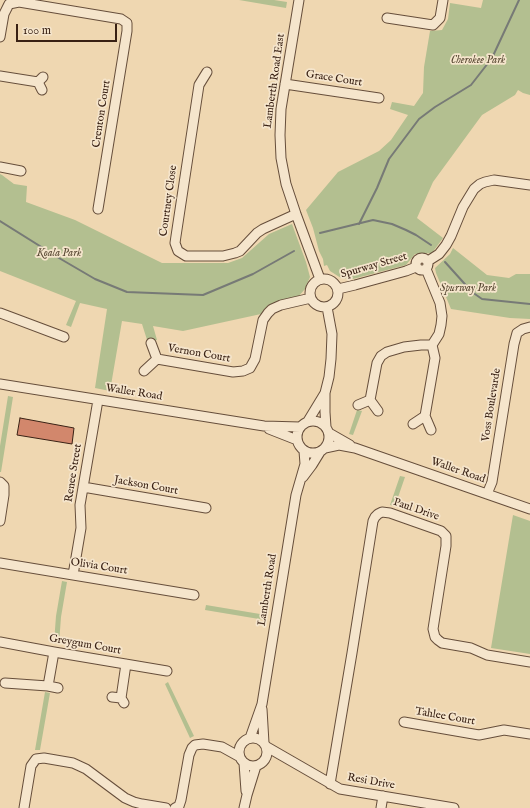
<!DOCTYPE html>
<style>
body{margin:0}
#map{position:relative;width:530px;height:808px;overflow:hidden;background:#efd7b1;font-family:"IM FELL English",serif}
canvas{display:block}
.scale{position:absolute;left:16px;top:24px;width:101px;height:18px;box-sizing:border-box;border:2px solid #392114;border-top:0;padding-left:5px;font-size:12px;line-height:14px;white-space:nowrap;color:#392114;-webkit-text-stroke:3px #f5e5cc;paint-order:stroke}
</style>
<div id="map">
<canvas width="530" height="808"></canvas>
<div class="scale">100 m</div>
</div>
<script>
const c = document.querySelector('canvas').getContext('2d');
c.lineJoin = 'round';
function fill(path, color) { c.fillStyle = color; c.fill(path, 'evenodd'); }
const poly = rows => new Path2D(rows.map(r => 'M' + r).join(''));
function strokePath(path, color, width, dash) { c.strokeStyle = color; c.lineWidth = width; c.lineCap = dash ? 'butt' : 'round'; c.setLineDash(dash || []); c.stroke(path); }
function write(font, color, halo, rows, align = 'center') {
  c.font = font + ' "IM FELL English",serif'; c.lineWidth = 3.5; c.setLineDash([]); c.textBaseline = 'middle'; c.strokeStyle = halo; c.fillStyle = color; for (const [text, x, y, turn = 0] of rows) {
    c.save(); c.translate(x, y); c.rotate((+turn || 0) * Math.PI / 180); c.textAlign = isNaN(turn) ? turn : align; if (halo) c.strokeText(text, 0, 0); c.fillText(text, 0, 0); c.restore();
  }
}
fill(poly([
 [239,0,274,0,287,2,286,8],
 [483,0,530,0,530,95,523,93,518,90,515,95,482,115,433,182,417,218,443,238,432,253,415,254,406,265,353,279,341,278,330,271,327,265,324,266,323,259,319,251,313,228,306,210,338,172,379,151,391,140,408,115,390,109,392,102,414,106,423,93,424,67,430,31,442,30,448,19,450,3,481,8],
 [0,174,2,175,14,184,27,186,26,202,75,220,162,263,228,263,242,258,269,234,292,224,306,262,310,277,305,289,298,297,278,302,261,314,183,331,153,326,157,340,148,343,142,324,122,321,110,391,95,388,107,309,80,303,71,327,66,325,76,301,0,271],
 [453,248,487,275,509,278,516,274,530,274,530,319,510,318,451,309,436,273,435,268,450,254],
 [8,396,13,397,1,472,0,472,0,446],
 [357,410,362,411,353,435,349,434],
 [400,476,405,477,395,506,390,505],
 [513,515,530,521,530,654,491,648],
 [62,581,67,582,61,617,59,644,54,643,56,616],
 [206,605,266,615,265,620,205,610],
 [168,682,194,736,190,738,165,684],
 [45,692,50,693,40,750,35,750]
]), '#b3bf90');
strokePath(poly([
 [0,221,59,258,95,279,127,292,203,295,253,274,294,251],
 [359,224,377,188,389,159,419,119,435,107,471,85,492,58,519,0],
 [320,233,373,220,392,224,406,230,416,235,431,245],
 [445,262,472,292,482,299,530,304]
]), '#777a76', 2);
const building = poly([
 [20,418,74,428,72,444,17,435,20,418]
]);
fill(building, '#d2876c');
strokePath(building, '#392114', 1);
const minor = poly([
 [299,0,281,109,280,135,281,158,286,184,296,214,320,279],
 [387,18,433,25,440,18,443,0],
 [0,37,4,14,9,4,19,2,121,19,127,23,127,31,98,209],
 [207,72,199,85,188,157,176,236,175,243,178,251,186,256,223,256,235,253,240,251,257,233,263,229,296,214],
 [0,76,38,82],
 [285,84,379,98],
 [42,90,38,82,43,77],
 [0,167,21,171],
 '416 264a6 6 0 1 1 12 0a6 6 0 1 1-12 0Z',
 [428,261,439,254,446,245,451,236,463,207,474,189,480,184,485,182,494,180,530,185],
 [426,269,440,303,442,316,441,325,439,334,432,345,435,358,425,416,431,430],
 '310 293a14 14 0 1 1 28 0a14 14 0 1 1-28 0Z',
 [338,289,355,285,406,271,416,267],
 [0,313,64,337],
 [157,359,233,372,243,371,250,368,255,359,263,320,268,313,272,309,281,305,311,298],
 [144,371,157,359,151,343],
 [0,384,264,426,300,427],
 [370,400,377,363,381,356,387,352,404,347,421,345,432,345],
 [358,405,370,400,378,411],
 '297 437a16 16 0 1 1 32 0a16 16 0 1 1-32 0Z',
 [308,421,325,393],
 [413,424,425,416],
 [326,427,325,412,325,393,329,377,331,359,332,334,327,307],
 [269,429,297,440],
 [329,433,350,445],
 [325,448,339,445,355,448,530,509],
 [303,477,312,465,320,452],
 [0,482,4,486,4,495,0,521],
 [83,487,206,508],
 [487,494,492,482,514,344,517,333,523,329,530,327],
 [0,563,194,595],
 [73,575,81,528,80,505,98,400],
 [0,642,54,652,167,671],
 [5,683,48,686,58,688],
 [48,686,54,652],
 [112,697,121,698,124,703],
 [121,698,126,664],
 [262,709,264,743],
 [404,722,479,735,504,730,530,734],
 '239 752a14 14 0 1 1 28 0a14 14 0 1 1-28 0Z',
 [250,738,262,704,296,495,305,464,304,451],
 [267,747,340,789,454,808],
 [244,763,246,791],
 [330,784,352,653,373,521,375,517,378,514,382,512,390,513,441,531,446,536,446,546,433,629,435,637,438,640,442,643,471,648,487,655,530,662],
 [24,808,31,766,36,759,44,758,73,763,86,769,125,798,134,802,142,804,166,808],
 [175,808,179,806,181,800,189,755,192,748,195,745,203,744,222,747,240,757],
 [244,808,247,795,256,766],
 [381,808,383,796]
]);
strokePath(minor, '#664e3b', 11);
strokePath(minor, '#f5e5cc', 9);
write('italic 11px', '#584833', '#f5e5cc', [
 ["Cherokee Park",478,61],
 ["Koala Park",59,254],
 ["Spurway Park",468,289]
]);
write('11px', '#392114', '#f5e5cc', [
 ["Grace Court",334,79,9],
 ["Lamberth Road East",275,81,-82],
 ["Crenton Court",102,114,-81],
 ["Courtney Close",169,201,-82],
 ["Spurway Street",374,266,-16],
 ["Vernon Court",199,354,10],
 ["Waller Road",134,393,9],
 ["Voss Boulevarde",492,405,-81],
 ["Waller Road",458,471,19],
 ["Renee Street",74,473,-81],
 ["Jackson Court",146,486,10],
 ["Paul Drive",416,510,19],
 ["Olivia Court",99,567,9],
 ["Lamberth Road",268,590,-81],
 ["Greygum Court",85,645,10],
 ["Tahlee Court",445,717,10],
 ["Resi Drive",371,782,10]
]);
</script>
